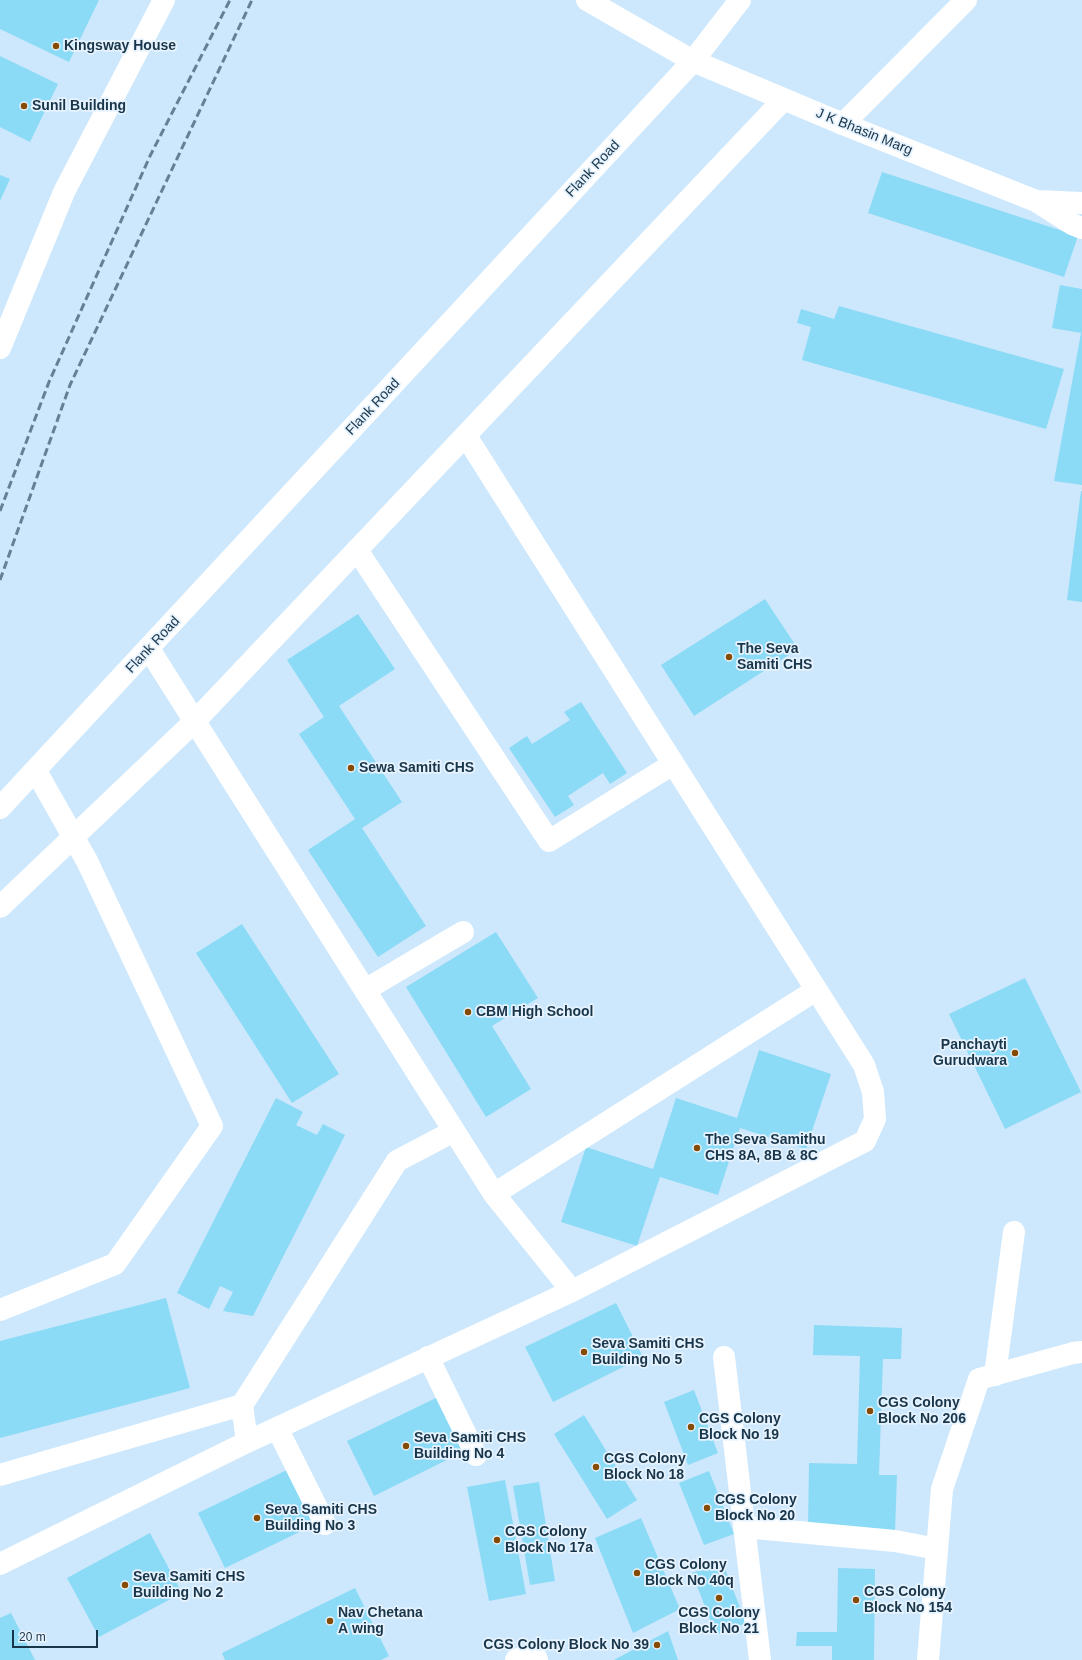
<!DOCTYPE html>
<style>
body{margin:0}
#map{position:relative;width:1082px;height:1660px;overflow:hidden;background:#cde8fd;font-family:Helvetica,sans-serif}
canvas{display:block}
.scale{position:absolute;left:12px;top:1630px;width:86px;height:18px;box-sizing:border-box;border:2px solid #18354a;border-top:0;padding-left:5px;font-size:12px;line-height:14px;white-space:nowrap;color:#18354a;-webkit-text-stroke:3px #e6f3fe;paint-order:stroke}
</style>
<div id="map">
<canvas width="1082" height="1660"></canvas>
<div class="scale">20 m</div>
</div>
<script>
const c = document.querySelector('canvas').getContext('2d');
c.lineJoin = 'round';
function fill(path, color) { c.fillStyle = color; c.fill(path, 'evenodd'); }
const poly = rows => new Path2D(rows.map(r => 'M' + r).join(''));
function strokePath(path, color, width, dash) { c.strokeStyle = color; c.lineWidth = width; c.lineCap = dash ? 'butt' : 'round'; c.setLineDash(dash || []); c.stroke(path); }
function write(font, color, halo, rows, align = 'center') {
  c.font = font + ' Helvetica,sans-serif'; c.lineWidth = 3.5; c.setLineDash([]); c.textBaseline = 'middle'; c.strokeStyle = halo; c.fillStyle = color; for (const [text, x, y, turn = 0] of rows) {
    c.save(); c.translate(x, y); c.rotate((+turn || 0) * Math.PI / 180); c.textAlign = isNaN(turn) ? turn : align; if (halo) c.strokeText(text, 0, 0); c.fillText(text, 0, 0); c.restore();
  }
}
fill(poly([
 [0,0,99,0,69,62,0,29],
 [0,56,58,84,30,142,0,127],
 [882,172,1078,236,1064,277,868,213],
 [0,175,10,179,0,201],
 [1060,285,1082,289,1082,485,1054,481,1081,333,1052,328],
 [839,306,1064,369,1046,429,802,360,811,327,797,323,801,309,834,319],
 [1081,491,1082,491,1082,602,1067,600],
 [765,599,798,649,694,716,661,665],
 [358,614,395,669,339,706,402,802,362,828,426,926,378,957,308,850,355,819,299,734,324,717,287,660],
 [581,702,627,773,610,784,603,773,568,796,574,805,555,817,509,748,527,736,532,744,570,720,564,712],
 [242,924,339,1074,292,1103,196,953],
 [496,932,538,998,492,1026,531,1089,486,1117,406,987],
 [1025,978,1081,1092,1005,1129,949,1014],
 [759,1050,831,1074,806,1149,740,1128,718,1195,660,1177,637,1246,561,1222,586,1147,653,1169,676,1098,737,1118],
 [276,1098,303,1112,296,1125,317,1135,323,1124,345,1135,253,1316,223,1311,233,1292,220,1286,209,1309,177,1293],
 [166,1298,190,1388,0,1438,0,1341],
 [616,1303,643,1357,553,1402,525,1347],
 [814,1325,902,1328,901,1359,883,1359,879,1475,897,1475,895,1532,808,1529,809,1463,857,1464,860,1356,813,1355],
 [694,1390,718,1453,688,1465,664,1402],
 [438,1397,465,1451,374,1496,347,1441],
 [584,1415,637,1500,607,1519,554,1434],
 [289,1469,316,1524,225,1568,198,1513],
 [709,1471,734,1534,704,1545,679,1483],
 [505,1480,526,1594,489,1601,467,1487],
 [539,1482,555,1581,530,1585,513,1486],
 [641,1518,680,1609,633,1633,595,1538],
 [150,1533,182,1593,99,1637,67,1578],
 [722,1561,746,1623,716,1635,692,1573],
 [838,1568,875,1569,874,1660,832,1660,832,1646,796,1646,797,1632,837,1632],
 [355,1588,389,1656,381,1660,225,1660,222,1653],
 [11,1613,35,1660,0,1660,0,1618],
 [668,1631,678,1660,614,1660]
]), '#8bdaf6');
strokePath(poly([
 [587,0,693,61],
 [843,124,966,0],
 [0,348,64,192,164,0],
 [357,550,549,841,673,764],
 [149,649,494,1194,572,1291],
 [365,990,463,932],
 [494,1194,816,990],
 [0,1310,115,1264,212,1126,87,861,36,771],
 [428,1357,476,1455],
 [724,1357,760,1660],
 [995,1375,1014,1232],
 [277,1428,325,1524],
 [247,1442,242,1405,397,1161,454,1131],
 [0,1475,242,1405],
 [744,1527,895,1541,937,1549],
 [0,1564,247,1442,572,1291,865,1141,875,1119,873,1092,864,1065,466,436],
 [516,1660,534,1653,537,1660]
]), '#fff', 22);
strokePath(poly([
 [693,61,843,124,1036,201,1072,224,1082,228],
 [1037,201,1082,203],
 [0,808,693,61,740,0],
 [0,907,195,721,784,99],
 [928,1660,942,1489,979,1379,1073,1353,1082,1352]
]), '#fff', 22);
strokePath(poly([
 [0,511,49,382,150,156,230,0],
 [0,580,70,385,252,0]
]), '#648095', 3, [8, 4]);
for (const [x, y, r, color] of [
 [56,46,4,"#864b02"],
 [24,106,4,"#864b02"],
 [729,657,4,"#864b02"],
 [351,768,4,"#864b02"],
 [468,1012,4,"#864b02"],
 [1015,1053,4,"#864b02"],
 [697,1148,4,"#864b02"],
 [584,1352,4,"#864b02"],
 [870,1411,4,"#864b02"],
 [691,1427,4,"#864b02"],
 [406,1446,4,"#864b02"],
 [596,1467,4,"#864b02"],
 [707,1508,4,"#864b02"],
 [257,1518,4,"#864b02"],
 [497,1540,4,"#864b02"],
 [637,1573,4,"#864b02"],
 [125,1585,4,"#864b02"],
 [719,1598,4,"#864b02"],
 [856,1600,4,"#864b02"],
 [330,1621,4,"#864b02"],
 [657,1645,4,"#864b02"]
]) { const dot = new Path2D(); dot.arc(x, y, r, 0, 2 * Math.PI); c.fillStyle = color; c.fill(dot); strokePath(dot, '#e6f3fe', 1.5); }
write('bold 14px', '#18354a', '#e6f3fe', [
 ["Kingsway House",64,46],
 ["Sunil Building",32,106],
 ["The Seva",737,649],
 ["Samiti CHS",737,665],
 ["Sewa Samiti CHS",359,768],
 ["CBM High School",476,1012],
 ["Panchayti",1007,1045,"right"],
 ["Gurudwara",1007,1061,"right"],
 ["The Seva Samithu",705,1140],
 ["CHS 8A, 8B & 8C",705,1156],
 ["Seva Samiti CHS",592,1344],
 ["Building No 5",592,1360],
 ["CGS Colony",878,1403],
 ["Block No 206",878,1419],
 ["CGS Colony",699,1419],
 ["Block No 19",699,1435],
 ["Seva Samiti CHS",414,1438],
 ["Building No 4",414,1454],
 ["CGS Colony",604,1459],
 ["Block No 18",604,1475],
 ["CGS Colony",715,1500],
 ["Block No 20",715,1516],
 ["Seva Samiti CHS",265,1510],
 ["Building No 3",265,1526],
 ["CGS Colony",505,1532],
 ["Block No 17a",505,1548],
 ["CGS Colony",645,1565],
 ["Block No 40q",645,1581],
 ["Seva Samiti CHS",133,1577],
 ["Building No 2",133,1593],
 ["CGS Colony",864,1592],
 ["Block No 154",864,1608],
 ["Nav Chetana",338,1613],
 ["A wing",338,1629],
 ["CGS Colony",719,1613,"center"],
 ["Block No 21",719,1629,"center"],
 ["CGS Colony Block No 39",649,1645,"right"]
], 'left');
write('14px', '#18354a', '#e6f3fe', [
 ["J K Bhasin Marg",864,132,22],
 ["Flank Road",593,169,-47],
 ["Flank Road",373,407,-47],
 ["Flank Road",153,645,-47]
]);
</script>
